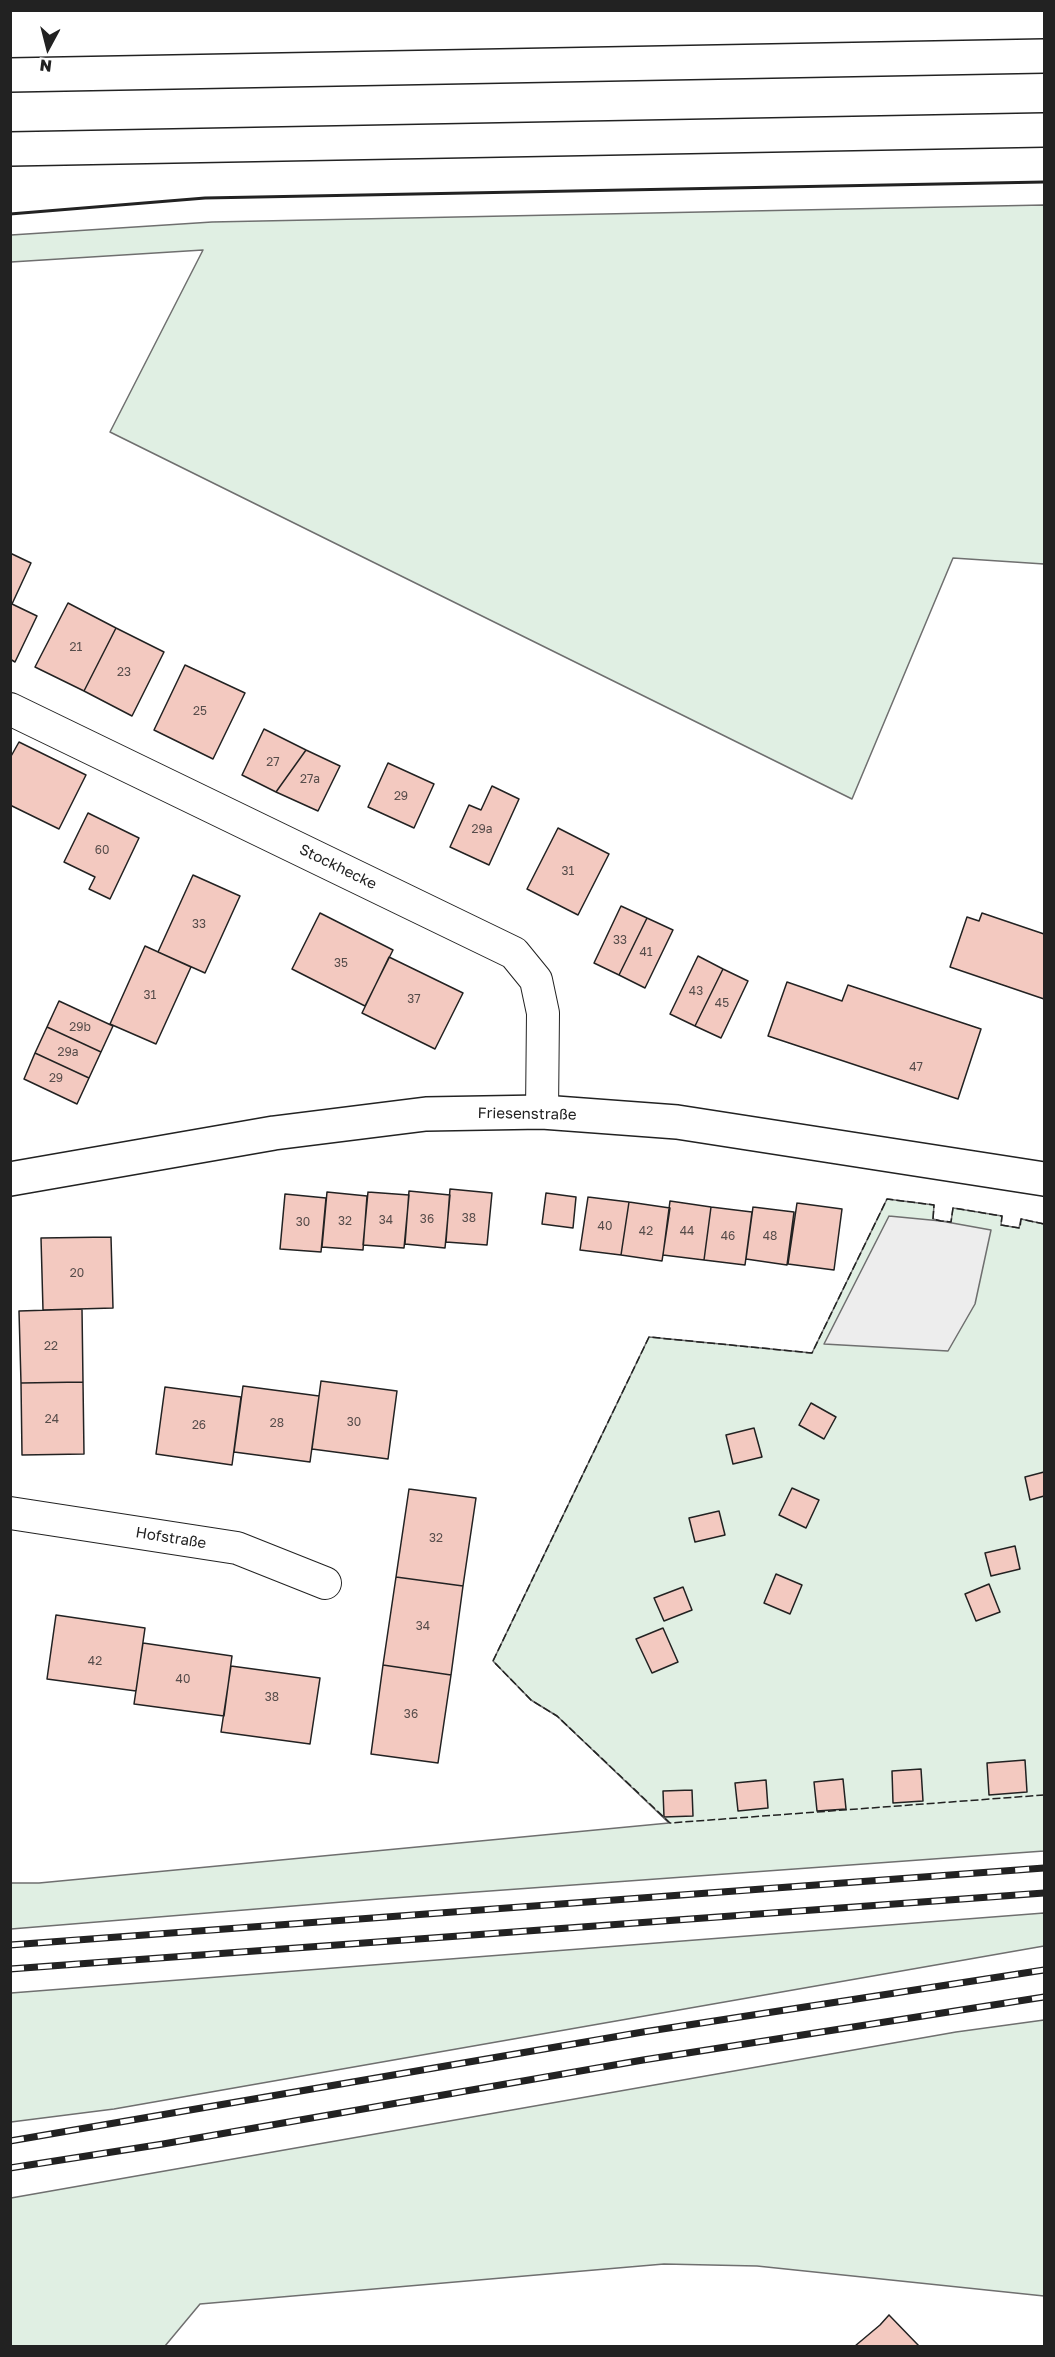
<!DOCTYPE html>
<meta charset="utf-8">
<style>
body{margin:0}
#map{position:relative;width:1055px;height:2357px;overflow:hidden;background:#fff;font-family:"Golos Text",sans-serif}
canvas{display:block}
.frame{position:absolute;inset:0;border:12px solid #222;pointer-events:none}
.north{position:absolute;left:18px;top:18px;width:60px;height:60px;-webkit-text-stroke:4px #fff;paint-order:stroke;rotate:187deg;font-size:16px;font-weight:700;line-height:24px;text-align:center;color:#222}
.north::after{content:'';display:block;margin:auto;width:21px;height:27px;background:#222;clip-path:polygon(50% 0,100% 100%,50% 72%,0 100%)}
</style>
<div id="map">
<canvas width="1055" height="2357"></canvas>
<div class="frame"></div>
<div class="north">N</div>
</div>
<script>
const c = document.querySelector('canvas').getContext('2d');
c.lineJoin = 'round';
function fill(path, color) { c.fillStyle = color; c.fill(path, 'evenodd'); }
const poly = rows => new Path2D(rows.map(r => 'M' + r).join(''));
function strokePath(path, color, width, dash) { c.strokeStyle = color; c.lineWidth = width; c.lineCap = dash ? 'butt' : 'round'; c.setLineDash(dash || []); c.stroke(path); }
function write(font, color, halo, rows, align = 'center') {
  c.font = font + ' "Golos Text",sans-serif'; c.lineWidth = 4.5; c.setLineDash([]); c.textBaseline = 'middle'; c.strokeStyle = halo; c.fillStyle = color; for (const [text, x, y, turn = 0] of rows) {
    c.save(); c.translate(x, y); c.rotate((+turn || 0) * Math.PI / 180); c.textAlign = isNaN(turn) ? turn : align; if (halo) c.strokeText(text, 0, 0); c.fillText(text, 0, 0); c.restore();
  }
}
const green = poly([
 [1044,205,1044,564,953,558,852,799,110,432,203,250,11,262,11,235,212,222,1044,205],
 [887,1199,934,1205,933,1219,941,1221,951,1222,953,1208,1002,1216,1001,1225,1019,1228,1021,1219,1044,1224,1044,1851,379,1899,11,1929,11,1883,39,1883,669,1823,557,1716,531,1700,493,1661,649,1337,812,1353,887,1199],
 [1044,1913,1044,1946,114,2109,11,2122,11,1993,1044,1913],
 [1044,2020,1044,2296,757,2266,664,2264,200,2304,165,2346,11,2346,11,2198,956,2032,1044,2020]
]);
fill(green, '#e0efe3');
strokePath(green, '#6f6f6f', 1.5);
const parking = poly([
 [889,1216,941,1221,991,1230,975,1304,948,1351,824,1344,889,1216]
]);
fill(parking, '#ededed');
strokePath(parking, '#6f6f6f', 1.5);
const building = poly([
 [10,553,31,563,12,604,37,616,15,662,10,659,10,553],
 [68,603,116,628,84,691,35,667,68,603],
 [116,628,164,652,132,716,84,691,116,628],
 [185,665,245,693,213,759,154,730,185,665],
 [264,729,306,750,276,792,242,775,264,729],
 [19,742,86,775,59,829,10,805,10,758,19,742],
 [306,750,340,766,318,811,276,792,306,750],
 [388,763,434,784,414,828,368,807,388,763],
 [492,786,519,799,489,865,450,847,469,805,481,810,492,786],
 [88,813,139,838,110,899,89,889,95,877,64,862,88,813],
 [558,828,609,854,578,915,527,889,558,828],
 [193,875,240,896,205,973,158,952,193,875],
 [621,906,647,918,619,975,594,963,621,906],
 [320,913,393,950,365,1006,292,969,320,913],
 [982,913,1044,934,1044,999,950,967,967,917,979,921,982,913],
 [647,918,673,930,645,988,619,975,647,918],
 [145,946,191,967,156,1044,110,1024,145,946],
 [698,956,723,969,695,1026,670,1014,698,956],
 [389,957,463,993,435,1049,362,1013,389,957],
 [723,969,748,981,721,1038,695,1026,723,969],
 [787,982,842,1001,848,985,981,1029,958,1099,768,1036,787,982],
 [59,1001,113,1026,101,1052,47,1027,59,1001],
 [47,1027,101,1052,89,1078,35,1053,47,1027],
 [35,1053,89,1078,77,1104,24,1079,35,1053],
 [450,1189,492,1193,487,1245,446,1242,450,1189],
 [409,1191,450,1195,445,1248,405,1244,409,1191],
 [327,1192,367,1196,363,1250,322,1247,327,1192],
 [368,1192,409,1195,404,1248,363,1245,368,1192],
 [546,1193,576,1197,573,1228,542,1224,546,1193],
 [285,1194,326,1198,321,1252,280,1249,285,1194],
 [588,1197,629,1202,621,1255,580,1250,588,1197],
 [670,1201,711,1207,704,1260,663,1255,670,1201],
 [629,1202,670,1208,662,1261,621,1255,629,1202],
 [797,1203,842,1209,834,1270,788,1264,797,1203],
 [711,1207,752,1212,745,1265,704,1260,711,1207],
 [753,1207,794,1212,787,1265,746,1259,753,1207],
 [111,1237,113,1308,43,1310,41,1238,111,1237],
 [82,1309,83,1382,21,1383,19,1311,82,1309],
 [321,1381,397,1391,388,1459,312,1449,321,1381],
 [83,1382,84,1454,22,1455,21,1383,83,1382],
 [243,1386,319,1396,310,1462,234,1452,243,1386],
 [165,1387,241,1397,232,1465,156,1454,165,1387],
 [811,1403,836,1417,824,1439,799,1425,811,1403],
 [754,1428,762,1457,733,1464,726,1435,754,1428],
 [1044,1472,1044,1496,1030,1500,1025,1477,1044,1472],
 [792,1488,819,1500,806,1528,779,1515,792,1488],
 [409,1489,476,1498,463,1586,396,1577,409,1489],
 [719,1511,725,1535,695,1542,689,1518,719,1511],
 [1015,1546,1020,1569,991,1576,985,1553,1015,1546],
 [776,1574,802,1585,790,1614,764,1603,776,1574],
 [396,1577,463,1586,451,1675,383,1665,396,1577],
 [989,1584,1000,1612,976,1621,965,1594,989,1584],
 [683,1587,692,1610,664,1621,654,1598,683,1587],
 [56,1615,145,1628,136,1691,47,1679,56,1615],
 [663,1628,678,1662,652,1673,636,1639,663,1628],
 [143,1643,232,1656,224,1716,134,1704,143,1643],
 [383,1665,451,1675,438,1763,371,1754,383,1665],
 [231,1666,320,1678,310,1744,221,1732,231,1666],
 [1025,1760,1027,1792,989,1795,987,1763,1025,1760],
 [921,1769,923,1801,893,1803,892,1771,921,1769],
 [843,1779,846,1809,817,1811,814,1782,843,1779],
 [766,1780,768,1808,738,1811,735,1783,766,1780],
 [692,1790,693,1816,664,1817,663,1791,692,1790],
 [889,2315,919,2346,855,2346,880,2325,889,2315]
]);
fill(building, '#f3c9c0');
strokePath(building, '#222', 1.5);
const street = poly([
 [10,709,514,953,536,980,543,1013,542,1112],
 [10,1513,237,1548,325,1583]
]);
const secondary = poly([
 [10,1179,274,1133,426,1114,542,1112,677,1122,1044,1179]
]);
const highway = poly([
 [10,75,1044,56],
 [10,149,1044,130]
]);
strokePath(street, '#222', 34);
strokePath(secondary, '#222', 36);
strokePath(highway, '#222', 36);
strokePath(street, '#fff', 32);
strokePath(secondary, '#fff', 33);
strokePath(highway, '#fff', 33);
const rail = poly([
 [10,1945,1044,1868],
 [10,1969,1044,1893],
 [10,2141,643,2032,1044,1970],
 [10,2168,163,2144,643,2060,1044,1997]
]);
strokePath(rail, '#222', 7);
strokePath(rail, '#fff', 4.5, [14]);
strokePath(poly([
 [1044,1224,1021,1219,1020,1228,1001,1225,1002,1216,953,1208,951,1222,941,1221,933,1219,934,1205,887,1199,812,1353,649,1337,493,1661,531,1700,557,1716,670,1823,1044,1795]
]), '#222', 1.5, [8, 3]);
strokePath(poly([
 [10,214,205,198,1044,182]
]), '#222', 3);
write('12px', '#564c4a', null, [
 ["21",76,647],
 ["23",124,672],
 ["25",200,711],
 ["27",273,762],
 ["27a",310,779],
 ["29",401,796],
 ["29a",482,829],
 ["60",102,850],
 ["31",568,871],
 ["33",199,924],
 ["33",620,940],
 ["41",646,952],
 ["35",341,963],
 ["43",696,991],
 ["31",150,995],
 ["37",414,999],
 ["45",722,1003],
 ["29b",80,1027],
 ["29a",68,1052],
 ["47",916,1067],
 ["29",56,1078],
 ["38",469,1218],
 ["36",427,1219],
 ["34",386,1220],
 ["32",345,1221],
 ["30",303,1222],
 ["40",605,1226],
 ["42",646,1231],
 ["44",687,1231],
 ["46",728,1236],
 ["48",770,1236],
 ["20",77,1273],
 ["22",51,1346],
 ["24",52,1419],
 ["30",354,1422],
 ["28",277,1423],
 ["26",199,1425],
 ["32",436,1538],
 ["34",423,1626],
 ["42",95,1661],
 ["40",183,1679],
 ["38",272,1697],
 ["36",411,1714]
]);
write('15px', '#222', '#fff', [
 ["Stockhecke",338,867,26],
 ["Friesenstraße",527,1114,1],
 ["Hofstraße",171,1538,9]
]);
</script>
